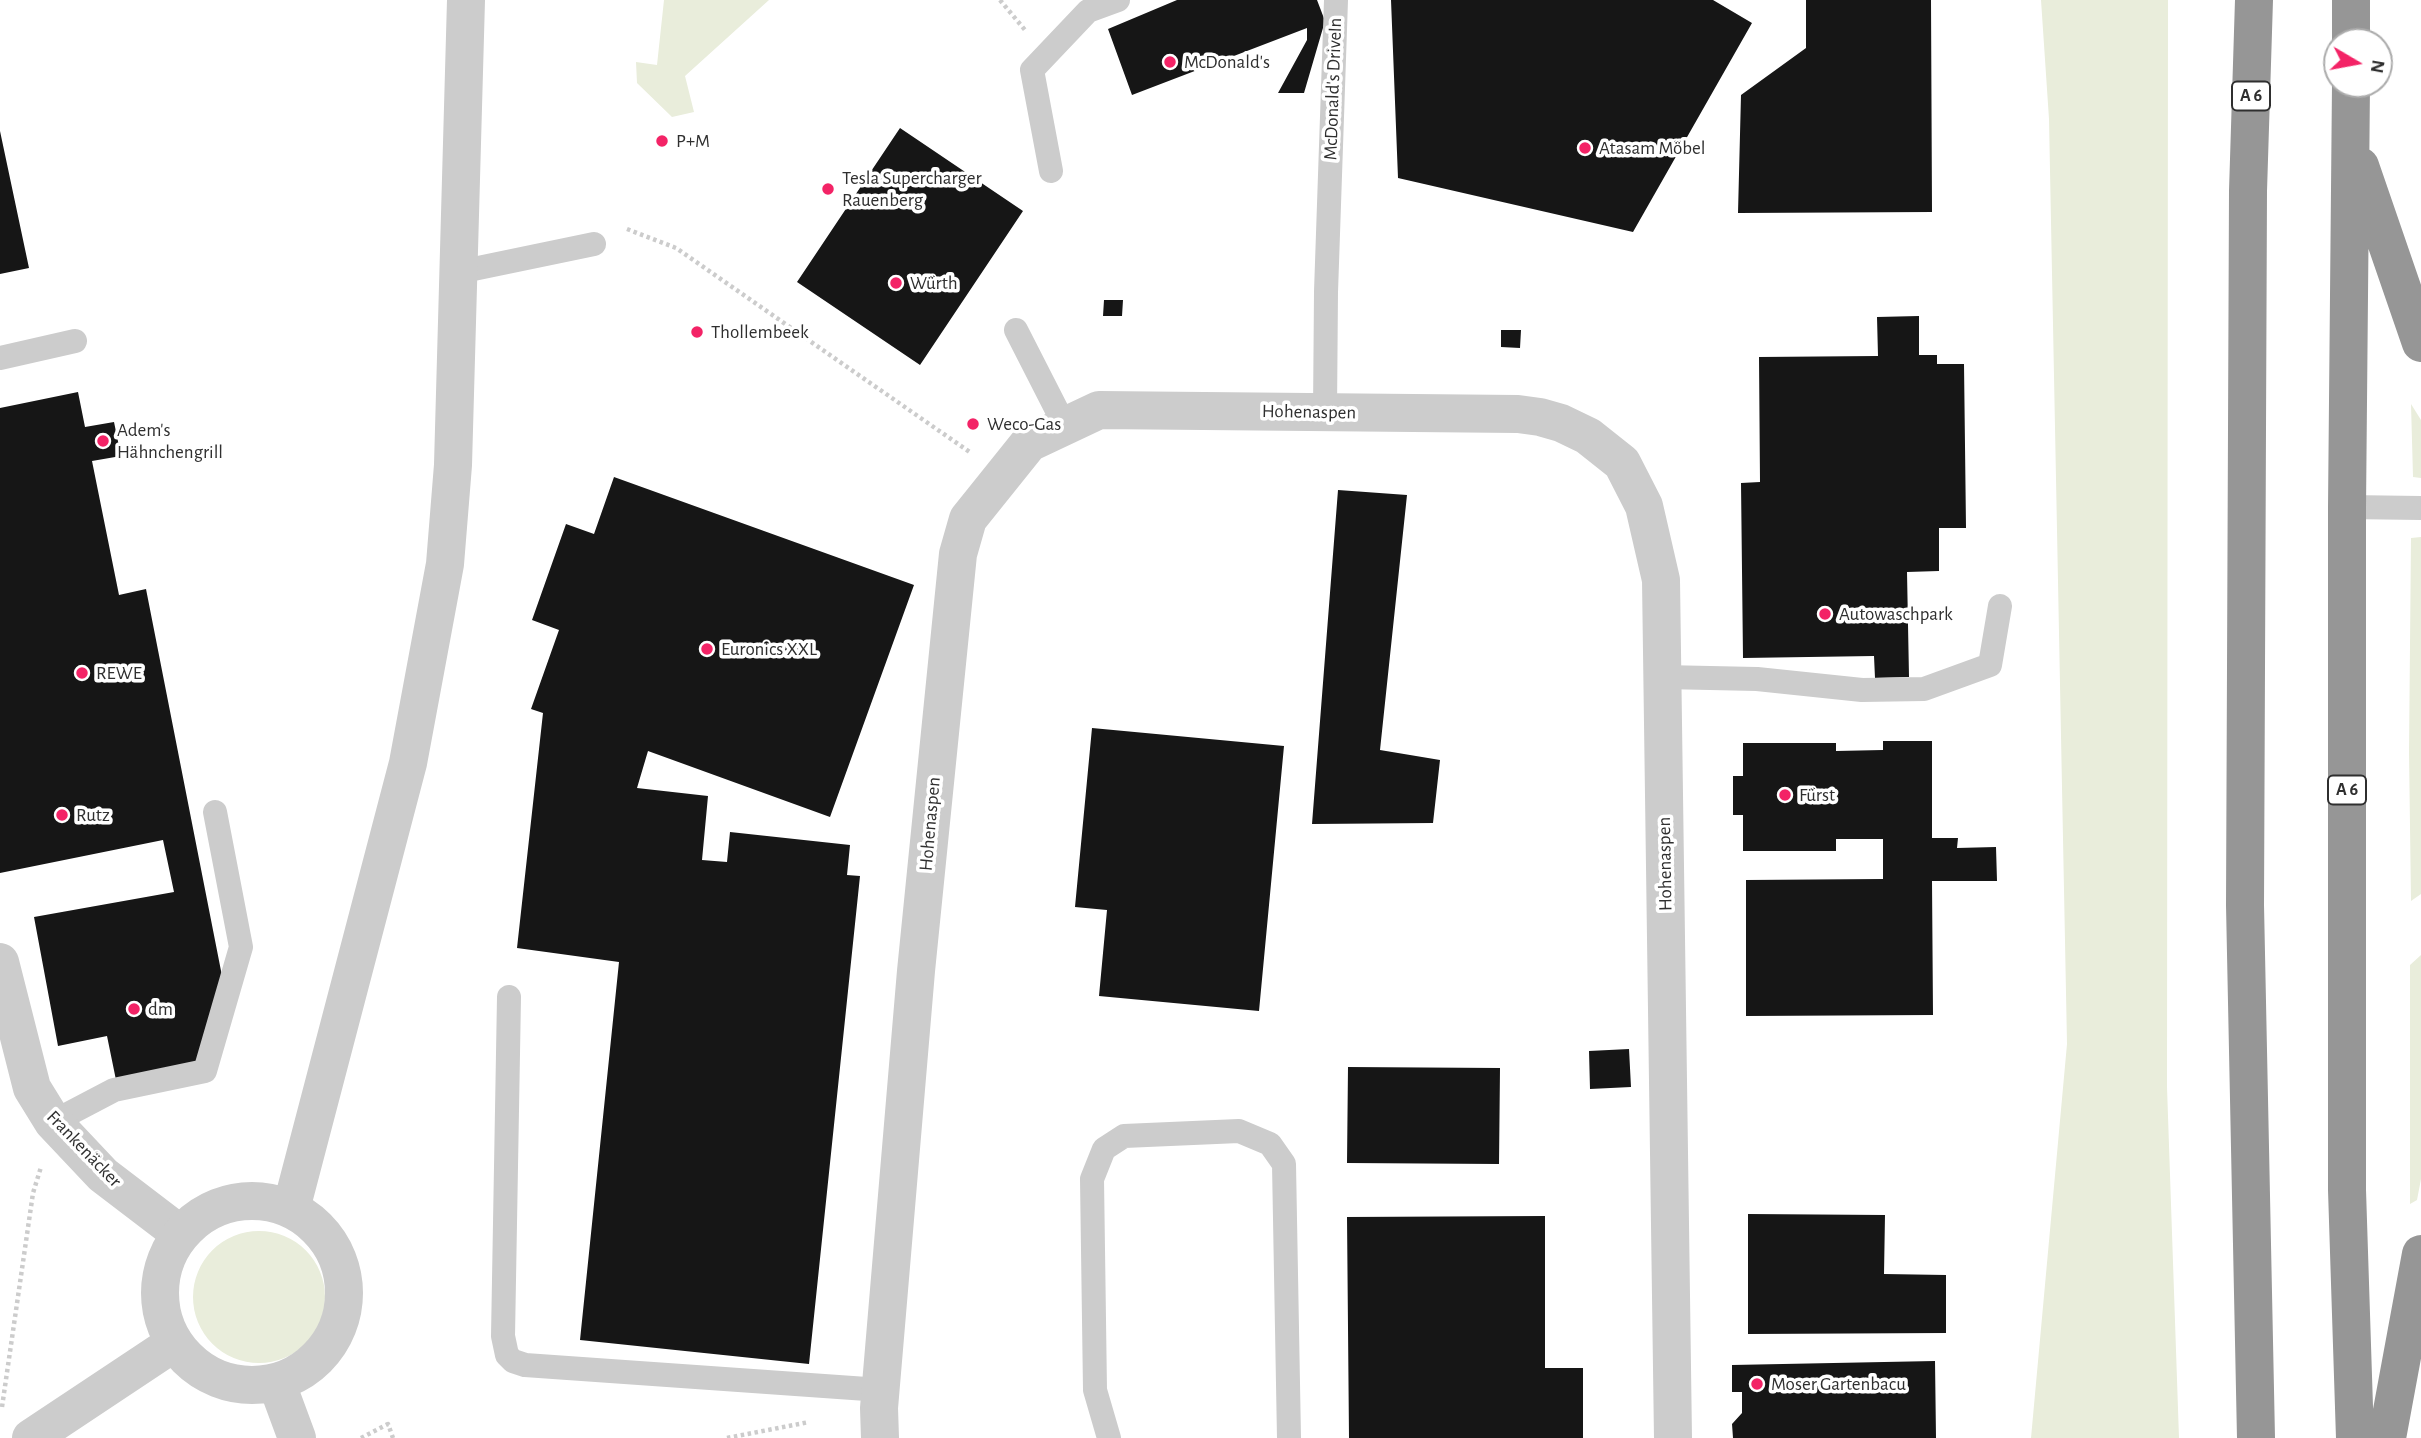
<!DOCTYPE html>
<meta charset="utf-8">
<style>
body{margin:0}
#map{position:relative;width:2421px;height:1438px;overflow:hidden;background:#fff;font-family:"Alegreya Sans",sans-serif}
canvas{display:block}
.north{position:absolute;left:2323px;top:28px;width:70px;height:70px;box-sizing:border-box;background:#fff;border:2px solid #acacac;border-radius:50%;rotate:100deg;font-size:19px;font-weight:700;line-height:28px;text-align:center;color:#2f2f2f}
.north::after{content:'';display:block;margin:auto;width:24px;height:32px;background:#f32366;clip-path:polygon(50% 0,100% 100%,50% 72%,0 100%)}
</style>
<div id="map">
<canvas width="2421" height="1438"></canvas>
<div class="north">N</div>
</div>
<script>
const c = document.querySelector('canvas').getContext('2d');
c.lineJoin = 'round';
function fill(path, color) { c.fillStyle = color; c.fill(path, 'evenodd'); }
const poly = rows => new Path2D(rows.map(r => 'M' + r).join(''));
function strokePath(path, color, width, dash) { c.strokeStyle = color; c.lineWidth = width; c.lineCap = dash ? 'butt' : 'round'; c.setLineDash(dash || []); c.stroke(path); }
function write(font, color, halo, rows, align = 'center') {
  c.font = font + ' "Alegreya Sans",sans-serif'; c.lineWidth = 7; c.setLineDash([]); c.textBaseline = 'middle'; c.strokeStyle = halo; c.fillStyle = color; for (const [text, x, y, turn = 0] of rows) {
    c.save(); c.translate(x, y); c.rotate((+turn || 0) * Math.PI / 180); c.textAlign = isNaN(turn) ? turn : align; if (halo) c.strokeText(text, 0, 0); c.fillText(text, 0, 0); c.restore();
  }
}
fill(poly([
 [664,0,769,0,685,76,694,112,672,117,637,83,636,62,657,65],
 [2041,0,2168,0,2167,1087,2179,1438,2031,1438,2067,1044,2049,119],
 [2411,404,2421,420,2421,478,2413,477],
 [2421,537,2421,894,2411,901,2409,752,2411,538],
 [2421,955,2421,1179,2417,1200,2410,1204,2410,965],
 '193 1297a66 66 0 1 1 132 0a66 66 0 1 1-132 0Z'
]), '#e9eddb');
fill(poly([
 [1177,0,1317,0,1325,21,1304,93,1278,93,1307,40,1307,28,1132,95,1108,29],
 [1391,0,1713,0,1752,23,1633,232,1398,178],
 [1806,0,1931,0,1932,212,1738,213,1741,95,1806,48],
 [900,128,1023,211,920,365,797,282],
 [0,131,29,268,0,274],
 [1104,300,1123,300,1122,316,1103,316],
 [1919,316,1919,355,1937,355,1937,364,1964,364,1966,528,1939,528,1939,571,1907,572,1909,677,1875,678,1874,656,1743,658,1741,483,1760,482,1759,357,1878,356,1877,317],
 [1501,330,1521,330,1520,348,1501,347],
 [78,392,85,427,114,422,121,456,92,461,119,595,146,589,223,981,203,1060,116,1080,107,1036,58,1046,34,917,174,892,163,840,0,873,0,408],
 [614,477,914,585,830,817,648,751,637,788,708,796,702,860,727,862,730,832,850,845,847,875,860,876,809,1364,580,1340,619,962,517,948,543,713,531,709,559,630,532,620,566,524,594,534],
 [1338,490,1407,495,1380,750,1440,760,1433,823,1312,824],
 [1092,728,1284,746,1259,1011,1099,996,1107,910,1075,907],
 [1883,741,1932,741,1932,838,1958,838,1957,848,1996,847,1997,881,1932,881,1933,1015,1746,1016,1746,880,1883,879,1883,839,1836,839,1836,851,1743,851,1743,815,1733,815,1733,776,1743,776,1743,743,1836,743,1836,751,1883,750],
 [1629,1049,1631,1087,1590,1089,1589,1051],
 [1348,1067,1500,1068,1499,1164,1347,1163],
 [1748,1214,1885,1215,1884,1274,1946,1275,1946,1333,1748,1334],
 [1545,1216,1545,1368,1583,1368,1583,1438,1349,1438,1347,1217],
 [1935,1361,1936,1438,1733,1438,1732,1424,1742,1413,1742,1392,1732,1392,1732,1365]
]), '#161616');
strokePath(poly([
 [1000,0,1025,30],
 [627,229,676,248,971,453],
 [2,1407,33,1193,41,1167],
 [361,1438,388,1424,393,1438],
 [727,1438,809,1422]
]), '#ccc', 4.5, [3.5, 3.5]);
strokePath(poly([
 [1051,171,1032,70,1088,11,1118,0],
 [459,272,594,244],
 [1016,330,1065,426],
 [0,358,75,341],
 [1325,411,1326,292,1336,0],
 [2347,507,2421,508],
 [1663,677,1757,679,1862,690,1924,689,1990,665,2000,606],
 [509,997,503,1336,507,1355,513,1361,525,1365,881,1390],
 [53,1122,114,1090,205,1071,241,947,215,812],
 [1109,1438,1095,1390,1092,1179,1104,1149,1124,1136,1239,1131,1270,1144,1284,1164,1289,1438]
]), '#ccc', 24);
strokePath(poly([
 [0,962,32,1088,53,1122,103,1175,179,1233],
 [880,1438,879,1408,916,971,958,554,968,519,1029,443,1099,410,1518,414,1540,417,1561,423,1588,436,1622,463,1644,506,1661,580,1673,1438]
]), '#ccc', 38);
strokePath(poly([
 '160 1293a92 92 0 1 1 184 0a92 92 0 1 1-184 0Z',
 [291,1209,408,763,445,564,453,465,466,0],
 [277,1384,297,1438],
 [31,1438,174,1343]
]), '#ccc', 38);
strokePath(poly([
 [2254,0,2248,191,2245,905,2256,1438],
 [2351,0,2351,42],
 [2351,84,2347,507,2347,1190,2355,1438],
 [2360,166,2421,343],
 [2387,1438,2421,1254]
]), '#969696', 38);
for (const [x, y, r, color] of [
 [1170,62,7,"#f32366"],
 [662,141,7,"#f32366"],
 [1585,148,7,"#f32366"],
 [828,189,7,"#f32366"],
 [896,283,7,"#f32366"],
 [697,332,7,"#f32366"],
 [973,424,7,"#f32366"],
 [103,441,7,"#f32366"],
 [1825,614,7,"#f32366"],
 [707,649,7,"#f32366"],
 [82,673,7,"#f32366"],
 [1785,795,7,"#f32366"],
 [62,815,7,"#f32366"],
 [134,1009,7,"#f32366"],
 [1757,1384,7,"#f32366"]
]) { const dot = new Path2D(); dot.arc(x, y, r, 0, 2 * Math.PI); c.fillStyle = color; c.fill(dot); strokePath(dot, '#fff', 2.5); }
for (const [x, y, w] of [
 [2251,96,38],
 [2347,790,38]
]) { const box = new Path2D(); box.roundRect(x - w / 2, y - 14.5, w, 29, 5); c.fillStyle = '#fff'; c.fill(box); strokePath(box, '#2f2f2f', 2); }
write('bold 18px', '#2f2f2f', null, [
 ["A 6",2251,96],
 ["A 6",2347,790]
]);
write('19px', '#2f2f2f', '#fff', [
 ["McDonald's",1184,62],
 ["P+M",676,141],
 ["Atasam Möbel",1599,148],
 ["Tesla Supercharger",842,178],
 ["Rauenberg",842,200],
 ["Würth",910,283],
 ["Thollembeek",711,332],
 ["Weco-Gas",987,424],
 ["Adem's",117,430],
 ["Hähnchengrill",117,452],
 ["Autowaschpark",1839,614],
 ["Euronics XXL",721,649],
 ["REWE",96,673],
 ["Fürst",1799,795],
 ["Rutz",76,815],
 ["dm",148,1009],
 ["Moser Gartenbacu",1771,1384]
], 'left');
write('19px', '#2f2f2f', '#fff', [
 ["McDonald's DriveIn",1333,89,-88],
 ["Hohenaspen",1309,412,1],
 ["Hohenaspen",930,824,-85],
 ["Hohenaspen",1665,864,-91],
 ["Frankenäcker",84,1149,46]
]);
</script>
